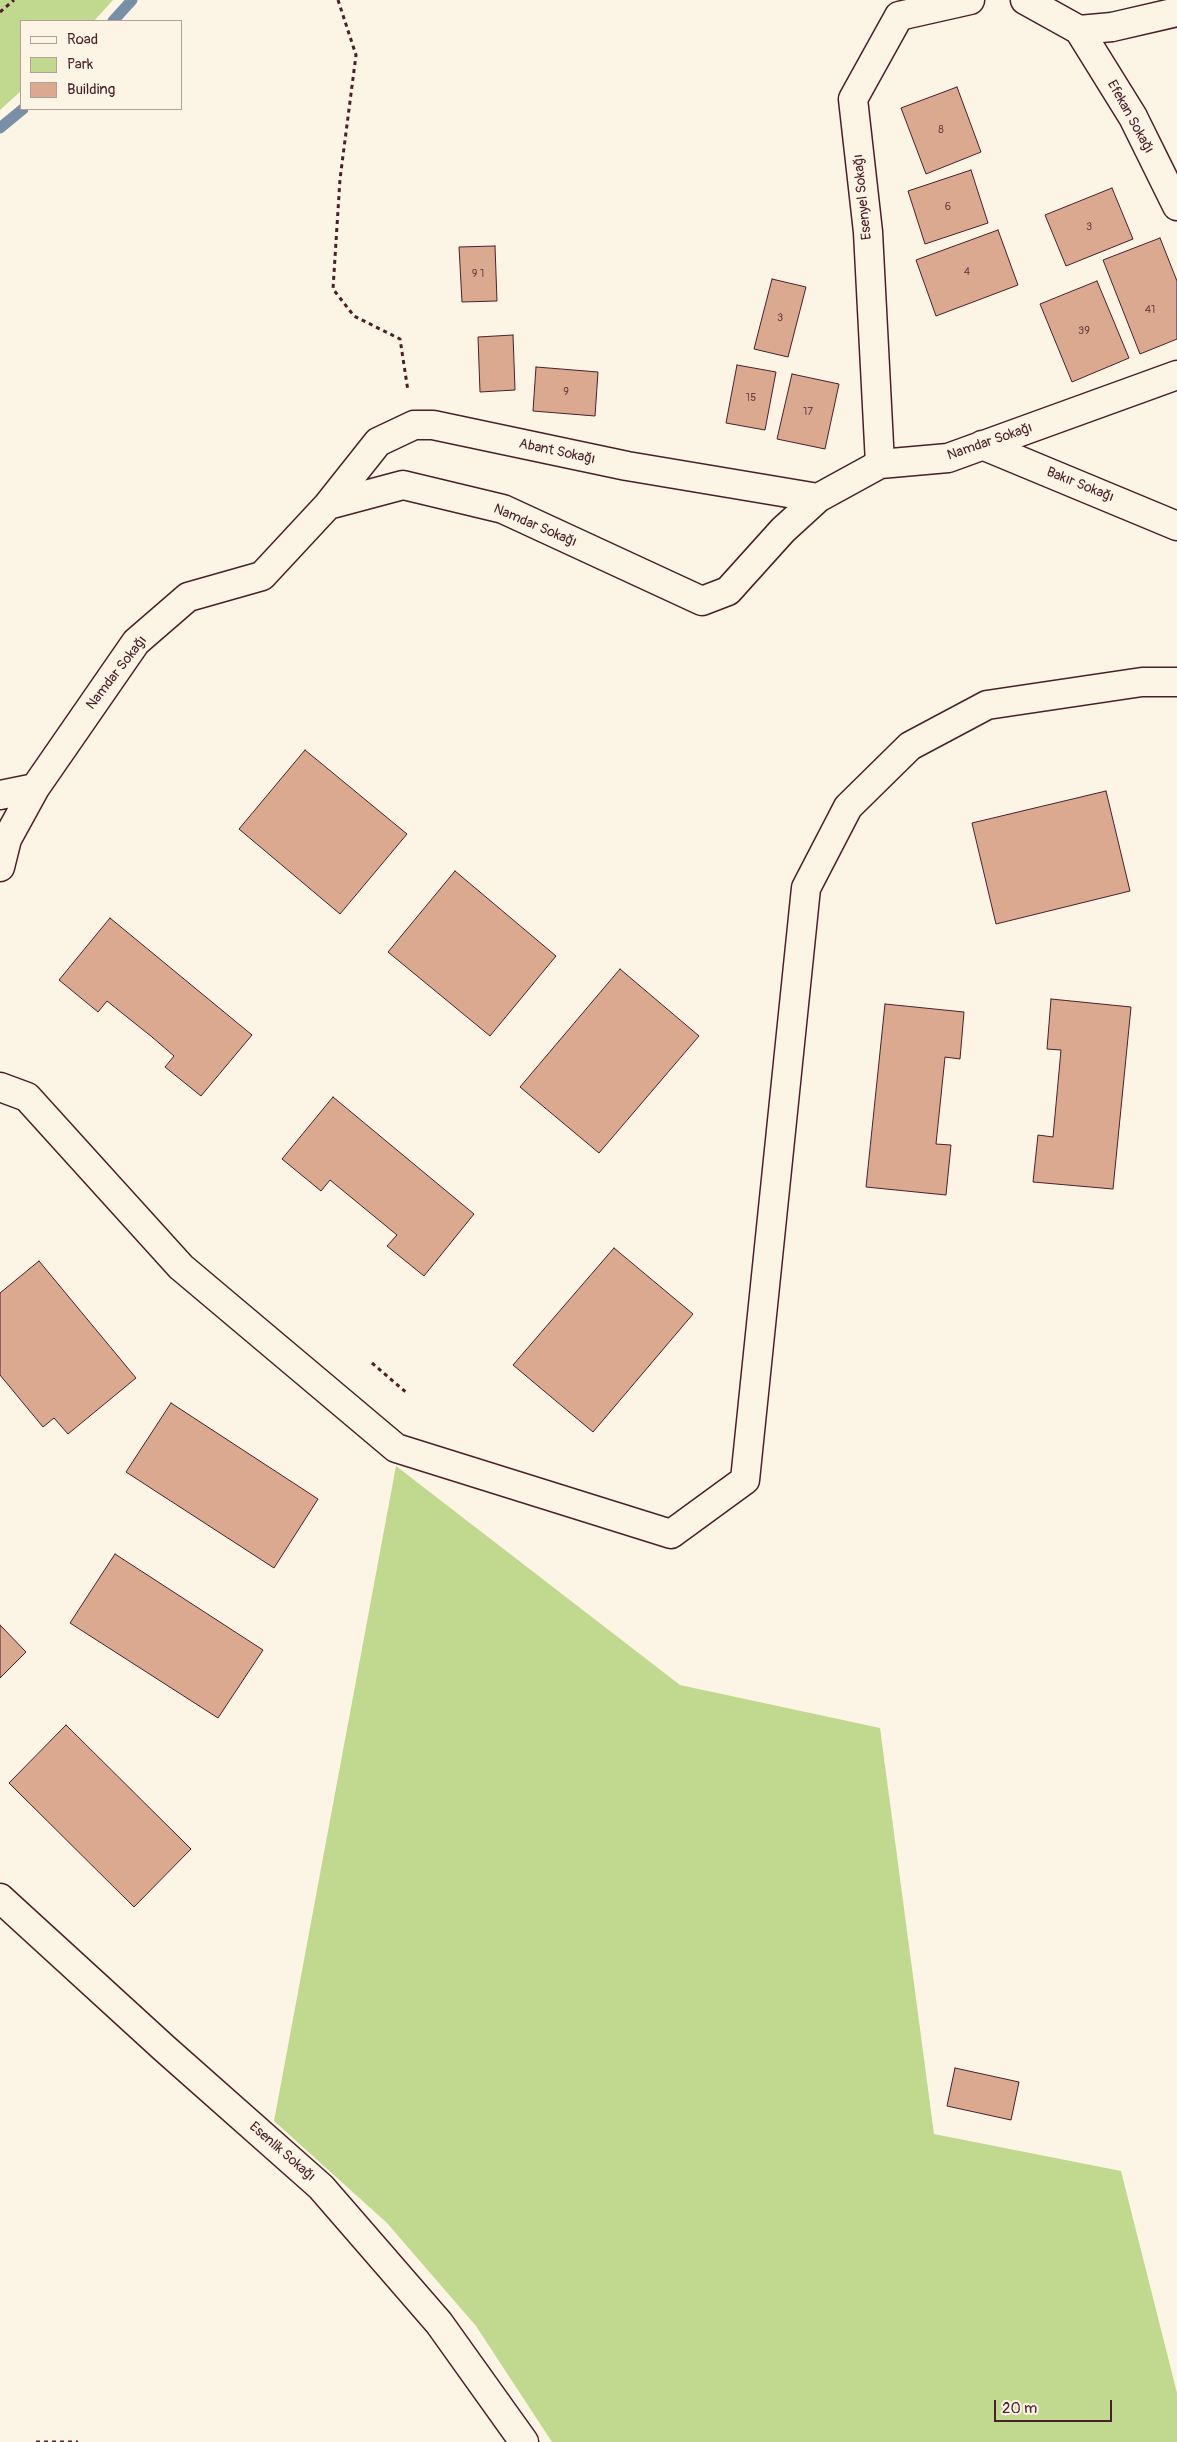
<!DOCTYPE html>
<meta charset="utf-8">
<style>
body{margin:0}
#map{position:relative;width:1177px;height:2442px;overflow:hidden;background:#fcf5e5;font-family:Pangolin,sans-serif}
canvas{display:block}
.legend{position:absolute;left:20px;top:20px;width:162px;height:90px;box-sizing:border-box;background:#fcf5e5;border:1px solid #b59f9b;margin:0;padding:6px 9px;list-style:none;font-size:15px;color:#4a1f2b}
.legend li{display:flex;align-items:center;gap:10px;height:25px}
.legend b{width:25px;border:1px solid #b59f9b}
.scale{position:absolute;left:994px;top:2400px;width:118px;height:22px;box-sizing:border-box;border:2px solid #4a1f2b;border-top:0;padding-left:6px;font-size:15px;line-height:18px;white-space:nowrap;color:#4a1f2b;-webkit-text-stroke:4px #fcf5e5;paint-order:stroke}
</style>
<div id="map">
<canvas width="1177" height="2442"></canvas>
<ul class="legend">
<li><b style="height:6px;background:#fcf5e5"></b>Road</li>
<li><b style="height:14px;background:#c1d88f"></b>Park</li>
<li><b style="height:14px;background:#dba890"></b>Building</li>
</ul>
<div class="scale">20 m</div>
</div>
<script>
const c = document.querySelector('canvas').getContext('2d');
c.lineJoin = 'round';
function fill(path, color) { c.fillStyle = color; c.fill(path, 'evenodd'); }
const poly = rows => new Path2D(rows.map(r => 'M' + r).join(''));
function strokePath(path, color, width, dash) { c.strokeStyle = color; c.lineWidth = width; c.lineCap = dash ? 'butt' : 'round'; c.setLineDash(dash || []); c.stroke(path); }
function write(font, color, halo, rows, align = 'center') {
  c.font = font + ' Pangolin,sans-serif'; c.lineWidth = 5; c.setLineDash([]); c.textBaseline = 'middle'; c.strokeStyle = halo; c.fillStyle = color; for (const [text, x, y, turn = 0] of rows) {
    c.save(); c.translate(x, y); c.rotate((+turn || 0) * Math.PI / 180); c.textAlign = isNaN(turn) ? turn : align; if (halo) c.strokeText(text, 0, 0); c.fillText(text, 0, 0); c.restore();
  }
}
fill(poly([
 [0,0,113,0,94,21,21,21,21,91,0,110],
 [396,1466,680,1685,880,1728,934,2134,1121,2171,1177,2393,1177,2442,552,2442,476,2326,387,2223,274,2121]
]), '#c1d88f');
strokePath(poly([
 [113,21,132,0],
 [0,128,23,109]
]), '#798fa8', 11);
const building = poly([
 [957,87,981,152,926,174,901,108,957,87],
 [971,170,988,223,925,244,908,191,971,170],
 [1112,188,1133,239,1066,266,1045,215,1112,188],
 [998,230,1018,285,936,316,916,260,998,230],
 [1160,238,1177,281,1177,339,1140,354,1103,260,1160,238],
 [495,246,497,301,462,302,459,247,495,246],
 [772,279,806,287,788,357,754,349,772,279],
 [1097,281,1129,358,1072,382,1040,304,1097,281],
 [513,335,515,390,480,392,478,337,513,335],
 [737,365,776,372,765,430,726,423,737,365],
 [536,367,598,372,595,416,533,411,536,367],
 [792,374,839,384,825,449,777,439,792,374],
 [305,750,407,834,340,914,239,829,305,750],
 [1106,791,1130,891,996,924,972,823,1106,791],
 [455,871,556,956,490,1036,388,952,455,871],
 [110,918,252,1035,201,1096,165,1067,174,1056,152,1037,107,1001,98,1012,59,980,110,918],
 [620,969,699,1036,599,1153,520,1087,620,969],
 [1051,999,1131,1007,1113,1189,1033,1182,1038,1135,1053,1137,1061,1050,1047,1049,1051,999],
 [885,1004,964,1012,960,1059,945,1057,936,1144,951,1145,946,1195,866,1187,885,1004],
 [333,1097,474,1214,424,1276,387,1246,397,1235,330,1180,321,1191,282,1159,333,1097],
 [614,1248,693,1314,593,1432,513,1365,614,1248],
 [39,1261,136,1378,68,1434,54,1418,43,1427,0,1375,0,1293,39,1261],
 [171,1403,318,1499,274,1568,126,1472,171,1403],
 [115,1554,263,1650,218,1718,70,1623,115,1554],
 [0,1625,26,1652,0,1678,0,1625],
 [66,1725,191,1849,134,1907,9,1783,66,1725],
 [955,2068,1019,2082,1011,2120,947,2106,955,2068]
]);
fill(building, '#dba890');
strokePath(building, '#4a1f2b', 1);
const minor = poly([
 [1025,0,1079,30,1112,27,1177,12],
 [1079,30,1133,117,1177,206],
 [982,445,1177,526],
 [880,464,868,232,853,99,899,16,970,0],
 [328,505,403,485,503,509,702,601,728,591,783,530,818,498,880,464,948,458,1177,375],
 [0,795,35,788],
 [0,867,7,839,35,788,136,642,188,597,262,576,328,505,378,442,414,425,433,425,627,466,818,498],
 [0,1087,27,1097,181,1267,396,1448,671,1534,745,1480,806,888,848,807,910,746,987,705,1142,682,1177,682],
 [0,1898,164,2048,321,2187,439,2323,524,2442]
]);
strokePath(minor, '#4a1f2b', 31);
strokePath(poly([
 [338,0,356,55,340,179,333,289,354,316,400,339,408,391],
 [0,12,14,0],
 [372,1363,408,1394],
 [36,2442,78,2442]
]), '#4a1f2b', 3, [4, 4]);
strokePath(minor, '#fcf5e5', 28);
write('11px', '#6e4144', null, [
 ["8",941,130],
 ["6",948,207],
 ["3",1089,227],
 ["4",967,272],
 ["9 1",478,274],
 ["41",1150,310],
 ["3",780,318],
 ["39",1084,331],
 ["9",566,392],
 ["15",751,398],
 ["17",808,412]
]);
write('14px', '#4a1f2b', '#fcf5e5', [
 ["Efekan Sokağı",1130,117,61],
 ["Esenyel Sokağı",863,197,-96],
 ["Namdar Sokağı",990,442,-19],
 ["Abant Sokağı",557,452,12],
 ["Bakır Sokağı",1080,485,22],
 ["Namdar Sokağı",535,526,23],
 ["Namdar Sokağı",117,673,-52],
 ["Esenlik Sokağı",282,2152,41]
]);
</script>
